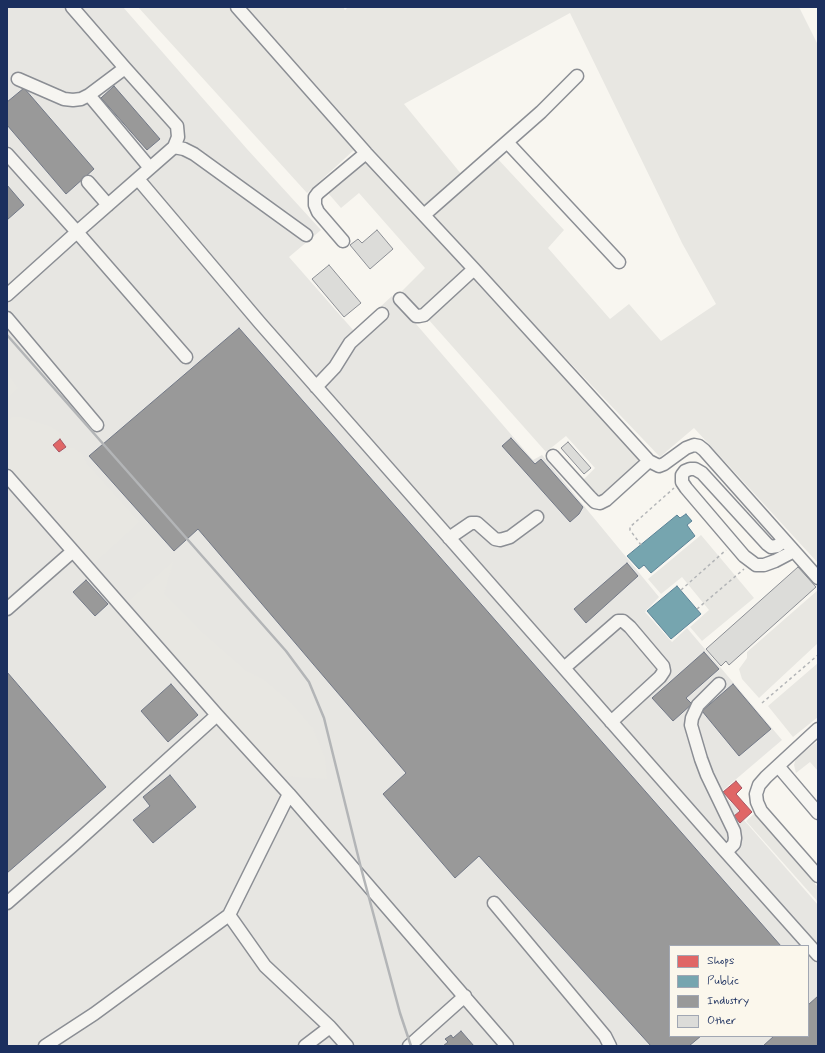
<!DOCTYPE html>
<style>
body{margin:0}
#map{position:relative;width:825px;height:1053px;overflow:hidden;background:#f8f6f0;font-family:Mynerve,sans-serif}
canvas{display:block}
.frame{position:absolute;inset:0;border:8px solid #1b2f5e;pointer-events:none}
.legend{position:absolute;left:669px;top:945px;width:140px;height:92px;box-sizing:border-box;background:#fbf7ec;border:1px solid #a1a7b3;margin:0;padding:5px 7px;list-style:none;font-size:12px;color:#1b2f5e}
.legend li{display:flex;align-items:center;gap:8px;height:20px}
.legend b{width:20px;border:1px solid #a1a7b3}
</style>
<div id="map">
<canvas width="825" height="1053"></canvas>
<div class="frame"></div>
<ul class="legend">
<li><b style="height:11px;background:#e06666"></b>Shops</li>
<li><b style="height:11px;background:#76a5af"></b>Public</li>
<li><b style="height:11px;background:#999"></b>Industry</li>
<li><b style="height:11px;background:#dcdcd9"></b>Other</li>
</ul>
</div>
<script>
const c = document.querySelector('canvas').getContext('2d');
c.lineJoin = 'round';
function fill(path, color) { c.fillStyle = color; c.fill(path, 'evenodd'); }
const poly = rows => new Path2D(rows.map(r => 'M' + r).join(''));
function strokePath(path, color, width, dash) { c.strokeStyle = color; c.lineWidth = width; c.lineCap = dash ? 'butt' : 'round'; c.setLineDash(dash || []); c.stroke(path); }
fill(poly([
 [7,7,123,7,247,149,321,230,289,257,354,331,392,296,533,460,542,455,659,597,645,612,672,642,687,628,782,740,721,792,739,811,734,816,740,823,744,820,818,905,818,1046,7,1046],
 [670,946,808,946,808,1036,670,1036]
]), '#e7e6e2');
fill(poly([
 [138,7,228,7,354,150,307,193],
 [247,7,343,7,345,10,348,7,799,7,818,45,818,563,694,428,660,457,432,218,496,157,564,230,548,248,610,319,629,304,661,341,716,304,682,243,570,13,404,104,462,175,424,207],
 [365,161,466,269,420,314,400,293,425,268,359,193,341,208,328,193],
 [473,279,641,462,598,499,582,481,595,468,566,436,546,452,428,319],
 [7,371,18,388,7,399],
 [12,417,21,417,52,427,65,436,53,445,59,452,61,454,72,447,83,454,86,462,140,522,94,564,7,466,7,422],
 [701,535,754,598,702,641,690,627,709,610,682,577,661,594,648,579],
 [174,560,164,594,197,627,247,671,266,681,292,703,313,728,325,757,327,779,280,776,128,601],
 [818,590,818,643,759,698,742,679,739,669,747,658,747,652],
 [818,663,818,717,793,737,768,706],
 [818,741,818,771,810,762,796,773,794,765,796,758],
 [754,814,818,887,818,902,746,821]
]), '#e8e7e2');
const shops = poly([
 [60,439,66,447,59,452,53,445,60,439],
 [736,781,742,788,736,794,752,812,740,823,734,816,740,811,723,792,736,781]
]);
fill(shops, '#e06666');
strokePath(shops, '#a55664', 1);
const public = poly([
 [686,514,692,521,687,525,695,536,651,573,644,565,639,569,627,556,677,515,680,518,686,514],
 [677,586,701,614,671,639,647,611,677,586]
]);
fill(public, '#76a5af');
strokePath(public, '#5b8297', 1);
const industry = poly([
 [114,86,160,139,147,150,101,98,114,86],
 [24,88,94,169,66,194,7,125,7,102,24,88],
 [7,185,24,205,7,220,7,185],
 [239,328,781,946,670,946,670,1036,701,1036,689,1046,651,1046,479,856,455,878,383,794,406,773,198,529,174,551,89,456,239,328],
 [511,438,535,464,541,459,583,507,579,514,570,522,502,446,511,438],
 [627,563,638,576,586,623,574,609,627,563],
 [86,580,108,604,95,616,73,592,86,580],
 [704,652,719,669,686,698,692,704,673,721,652,698,704,652],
 [7,672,106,787,7,873,7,672],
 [171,684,198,715,168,742,141,711,171,684],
 [733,684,771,729,739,756,702,711,733,684],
 [170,775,196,807,153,843,133,820,150,806,143,797,170,775],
 [818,996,818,1046,763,1046,774,1036,808,1036,808,1005,818,996],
 [461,1031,474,1046,443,1046,448,1042,445,1039,451,1035,453,1038,461,1031]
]);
fill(industry, '#999');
strokePath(industry, '#737987', 1);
const building = poly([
 [377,230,393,249,370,269,350,245,358,239,362,243,377,230],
 [329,265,361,303,344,317,312,279,329,265],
 [568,442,591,468,584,474,561,448,568,442],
 [798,567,816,587,729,665,726,661,721,666,706,649,798,567]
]);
fill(building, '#dcdcd9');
strokePath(building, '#8b8e94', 1);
const minor = poly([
 [237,7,366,153,474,269,649,461,659,466,664,464,686,448,694,445,699,446,704,450,818,578],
 [125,68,89,95,150,168],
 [18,79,64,99,73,100,81,99,89,95],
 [507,142,619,262],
 [174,147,184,149,194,154,306,235],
 [7,154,77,232,186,357],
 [138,179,260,323,726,852,818,955],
 [88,182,108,205],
 [424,215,541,112,577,76],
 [343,241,318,212,315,205,315,197,318,193,366,153],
 [7,295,77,232,174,147,178,137,177,126,125,68,72,7],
 [400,299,416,316,419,316,424,315,474,269],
 [7,318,97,425],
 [316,387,335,367,350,343,382,314],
 [553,456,590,497,595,502,600,503,606,500,649,461],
 [7,476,217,715,289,794,507,1046],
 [449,538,471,523,477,523,495,539,500,540,510,537,537,517],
 [784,541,777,546,771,547,767,544,702,473,695,469,690,469,685,471,682,475,682,482,686,488,744,556,756,565,764,565,775,561,794,551],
 [7,609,73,551],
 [564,668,618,621,623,621,630,627,663,666,664,671,660,677,611,722],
 [719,684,698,705,692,718,691,725,701,759,707,775,734,831,735,838,734,844,726,852],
 [818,729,766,777,759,785,756,794,757,802,761,811,818,876],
 [778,766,818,813],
 [289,794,229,915,265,966,330,1027,347,1046],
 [7,903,71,847,217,715],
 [494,903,605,1036,610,1046],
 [45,1046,94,1014,229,915],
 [305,1046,330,1027],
 [409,1046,465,996]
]);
strokePath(minor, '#8b8e94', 15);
strokePath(poly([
 [641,545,630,530,630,527,674,488],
 [681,590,726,550],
 [697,609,744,569],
 [762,703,818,655]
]), '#b3b5b7', 1.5, [3, 3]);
strokePath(minor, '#f6f5f1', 12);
strokePath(poly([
 [7,335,286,651,309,682,324,718,361,868,400,1013,411,1046]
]), '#b3b5b7', 2.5);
</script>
